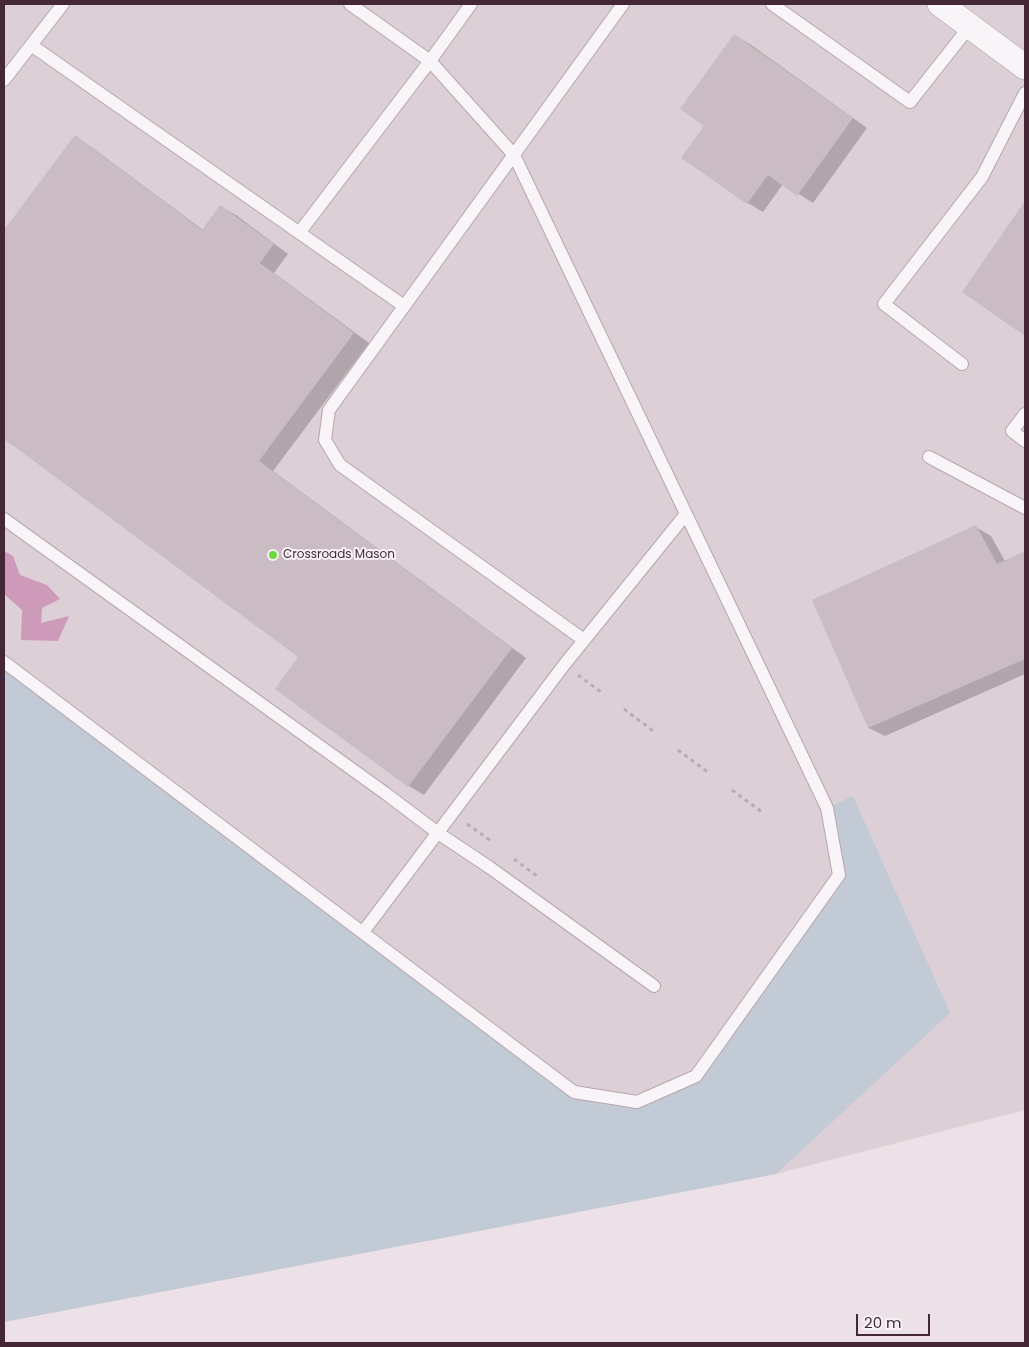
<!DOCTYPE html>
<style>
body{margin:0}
#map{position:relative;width:1029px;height:1347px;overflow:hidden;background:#ebe1e6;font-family:Poppins,sans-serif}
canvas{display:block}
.frame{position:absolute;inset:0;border:5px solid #442836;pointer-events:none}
.scale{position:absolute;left:856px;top:1314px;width:74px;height:22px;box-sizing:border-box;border:2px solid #442836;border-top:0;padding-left:6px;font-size:15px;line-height:18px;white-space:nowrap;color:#442836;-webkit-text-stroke:4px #f8f1f5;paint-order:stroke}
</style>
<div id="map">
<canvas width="1029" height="1347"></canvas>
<div class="frame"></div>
<div class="scale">20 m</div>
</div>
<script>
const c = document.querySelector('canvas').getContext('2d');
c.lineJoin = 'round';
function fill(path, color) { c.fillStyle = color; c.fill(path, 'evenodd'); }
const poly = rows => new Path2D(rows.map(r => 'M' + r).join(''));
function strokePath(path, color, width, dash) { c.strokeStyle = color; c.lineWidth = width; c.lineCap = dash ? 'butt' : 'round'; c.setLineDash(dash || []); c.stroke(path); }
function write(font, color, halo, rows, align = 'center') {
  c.font = font + ' Poppins,sans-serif'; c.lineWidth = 4; c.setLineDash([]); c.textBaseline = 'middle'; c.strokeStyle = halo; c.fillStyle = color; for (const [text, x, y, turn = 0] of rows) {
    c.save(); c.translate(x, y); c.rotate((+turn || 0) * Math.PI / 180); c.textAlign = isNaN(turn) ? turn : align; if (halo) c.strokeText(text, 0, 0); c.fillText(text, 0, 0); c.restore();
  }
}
fill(poly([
 [4,4,1025,4,1025,1110,776,1174,4,1322]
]), '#ddcfd6');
fill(poly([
 [4,662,574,1092,637,1102,696,1076,839,875,827,808,853,796,950,1013,776,1174,4,1322]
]), '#c2cad5');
fill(poly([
 [4,551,13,556,20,575,47,585,60,599,42,608,41,623,69,616,58,641,21,640,22,610,4,594]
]), '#cd9aba');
fill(poly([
 [734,35,750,44,867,128,813,203,783,184,763,212,748,203,683,157,705,126],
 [75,137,90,146,203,230,221,207,236,215,288,254,274,273,369,343,273,471,526,658,424,795,409,786,277,688,300,657,4,437,4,233],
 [1025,203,1025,334,964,291],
 [976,527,991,536,1005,561,1025,552,1025,674,885,736,869,728,814,600]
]), '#0003');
fill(poly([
 [734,34,853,118,797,196,768,175,747,204,681,158,704,126,680,109],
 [75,135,202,230,220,205,274,244,260,263,354,333,259,461,512,648,408,787,275,689,298,657,4,439,4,230],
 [1025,201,1025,336,962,292],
 [976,525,997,564,1025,551,1025,659,868,728,812,600]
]), '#cbbbc3');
const lane = poly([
 [772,4,910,102,970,26],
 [31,45,404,306],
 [4,80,63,4],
 [299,233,430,61,471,4],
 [962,364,884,304,982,177,1025,93],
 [1025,414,1012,431,1025,441],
 [929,457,1025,508],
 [4,519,385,793,438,833,489,867,654,986],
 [584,640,340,465,325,440,329,410,623,4],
 [4,662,574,1092,637,1102,696,1076,839,875,827,808,514,155,430,61,350,4],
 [363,932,564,665,686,514]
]);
const street = poly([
 [940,4,1025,67]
]);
strokePath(lane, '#b6a6ae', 14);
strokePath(street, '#b6a6ae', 26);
strokePath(poly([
 [578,675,601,692],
 [624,709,656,733],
 [678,750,709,773],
 [732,790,762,812],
 [467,824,491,841],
 [514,859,537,876]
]), '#b8abb2', 3, [4, 4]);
strokePath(lane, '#f9f4f7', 12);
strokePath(street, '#f9f4f7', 25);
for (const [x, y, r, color] of [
 [273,555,5,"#6cd83e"]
]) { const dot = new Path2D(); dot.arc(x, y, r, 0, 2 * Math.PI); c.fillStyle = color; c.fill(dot); strokePath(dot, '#f8f1f5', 2); }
write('12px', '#442836', '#f8f1f5', [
 ["Crossroads Mason",283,555]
], 'left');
</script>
